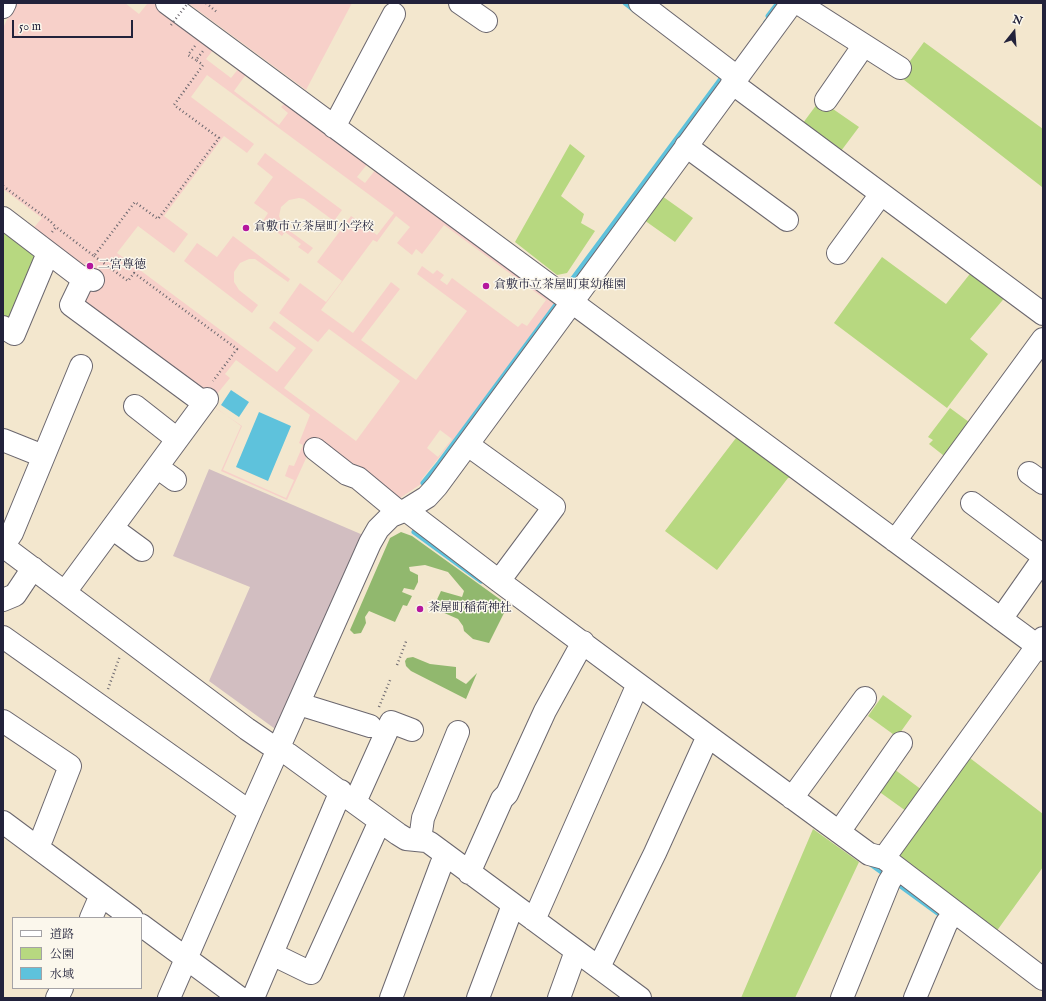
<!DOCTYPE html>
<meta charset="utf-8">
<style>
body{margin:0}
#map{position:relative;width:1046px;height:1001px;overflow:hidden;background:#f3e7ce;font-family:"IM FELL English","Noto Serif JP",serif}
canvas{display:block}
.frame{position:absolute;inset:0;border:4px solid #22223b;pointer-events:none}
.legend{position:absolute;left:12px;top:917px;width:130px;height:72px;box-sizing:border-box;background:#fbf7ec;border:1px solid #a4a2a5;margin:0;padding:5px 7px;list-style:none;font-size:12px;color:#22223b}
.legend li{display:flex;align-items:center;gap:8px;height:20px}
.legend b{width:20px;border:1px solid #a4a2a5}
.north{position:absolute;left:994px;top:12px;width:40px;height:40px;-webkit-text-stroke:3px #fbf7ec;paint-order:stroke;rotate:17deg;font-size:11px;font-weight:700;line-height:16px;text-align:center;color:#22223b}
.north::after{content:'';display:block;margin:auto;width:14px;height:18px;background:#22223b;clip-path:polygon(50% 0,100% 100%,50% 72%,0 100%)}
.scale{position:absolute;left:12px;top:20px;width:121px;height:18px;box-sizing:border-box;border:2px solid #22223b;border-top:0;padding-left:5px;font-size:12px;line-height:14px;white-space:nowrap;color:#22223b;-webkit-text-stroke:3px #fbf7ec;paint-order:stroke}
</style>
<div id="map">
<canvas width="1046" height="1001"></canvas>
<div class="frame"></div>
<ul class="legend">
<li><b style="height:5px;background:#fff"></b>道路</li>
<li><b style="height:11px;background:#b7d880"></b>公園</li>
<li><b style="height:11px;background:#5ec2dc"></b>水域</li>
</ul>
<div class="north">N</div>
<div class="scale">50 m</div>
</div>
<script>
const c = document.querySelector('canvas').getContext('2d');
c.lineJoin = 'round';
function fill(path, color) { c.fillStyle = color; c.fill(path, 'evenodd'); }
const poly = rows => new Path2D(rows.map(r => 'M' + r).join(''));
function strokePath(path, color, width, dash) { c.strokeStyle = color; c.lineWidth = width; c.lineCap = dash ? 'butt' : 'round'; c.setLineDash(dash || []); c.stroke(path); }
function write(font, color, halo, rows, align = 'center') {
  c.font = font + ' "IM FELL English","Noto Serif JP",serif'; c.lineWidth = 3; c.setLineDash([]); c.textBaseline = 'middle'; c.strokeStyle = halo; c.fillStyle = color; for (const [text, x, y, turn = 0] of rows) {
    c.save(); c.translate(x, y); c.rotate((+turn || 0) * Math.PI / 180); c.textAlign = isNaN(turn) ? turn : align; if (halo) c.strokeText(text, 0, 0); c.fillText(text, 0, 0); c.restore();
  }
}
fill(poly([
 [15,3,125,3,139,14,147,4,146,3,156,3,557,300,471,417,422,479,421,484,397,500,313,443,287,500,221,471,241,426,75,306,84,270,31,231,42,218,3,189,3,28],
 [214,49,239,68,231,78,206,59],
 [247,73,286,102,281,107,288,113,279,125,234,91],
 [207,75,394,213,377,235,351,216,317,262,342,281,326,302,300,283,279,313,318,342,329,329,400,381,356,441,284,388,313,350,274,321,269,328,296,348,277,372,117,253,138,226,174,253,188,234,164,216,224,136,247,153,254,144,191,97],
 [368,163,376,169,365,183,357,177],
 [396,216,410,227,397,243,412,255,416,249,422,254,444,225,546,300,527,326,522,323,518,327,452,278,447,285,440,280,444,275,437,270,433,274,422,266,417,274,467,311,416,380,361,340,400,289,391,282,353,333,321,310,373,240,377,242],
 [236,360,310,415,299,443,303,445,294,466,289,465,285,476,294,480,286,498,223,470,242,426,211,405,213,399,230,378,225,374],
 [440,430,452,439,438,457,427,448],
 [188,3,352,3,306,90],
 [265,153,342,210,334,221,304,199,299,198,289,200,281,207,279,216,283,226,313,248,308,254,298,247,301,244,285,232,282,236,263,221,268,213,254,203,273,177,257,164],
 [233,236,290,279,288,282,255,259,249,259,240,263,234,272,234,282,239,290,258,305,252,313,184,261,197,243,217,257]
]), '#f7d0c9');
fill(poly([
 [209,469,363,535,278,731,209,681,250,587,173,556]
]), '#d2bec1');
fill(poly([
 [924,42,1043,129,1042,187,899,76],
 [820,100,859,127,841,151,803,123],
 [570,144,585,156,561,196,584,214,581,223,595,231,567,273,557,275,515,242],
 [662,196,693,218,675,242,644,220],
 [3,226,37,251,11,323,3,317],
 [882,257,946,304,973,270,1007,295,970,339,988,354,947,408,834,323],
 [950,408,973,425,948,459,929,444,933,440,928,437],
 [739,434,799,477,788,478,717,570,665,531],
 [883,695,912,716,897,737,868,716],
 [966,755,1043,814,1043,867,996,932,897,855],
 [890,766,922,790,906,811,874,788],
 [813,829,859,862,795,998,741,998]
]), '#b7d880');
fill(poly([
 [401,532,412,536,508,605,489,643,473,639,464,631,463,626,458,619,433,608,441,591,462,597,464,591,448,572,425,565,409,567,410,571,418,575,418,582,414,590,404,588,402,592,412,596,407,606,403,605,395,622,369,611,365,617,366,623,361,633,354,634,350,630,390,538],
 [413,657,430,664,456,667,456,678,466,684,477,673,466,699,411,671,406,666,405,661,407,658]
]), '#91b86e');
fill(poly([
 [231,390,249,402,239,417,221,405],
 [259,412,291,426,268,481,236,467]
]), '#5ec2dc');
strokePath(poly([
 [625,3,634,10],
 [766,22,769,19,768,16,778,3],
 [565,289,723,76],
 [423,483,439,463,555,306],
 [414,532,481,581],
 [869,863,887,876],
 [895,882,943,917]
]), '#5ec2dc', 5);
const minor = poly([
 [167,3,1043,650],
 [460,3,486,21],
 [640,3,737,77],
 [798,3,900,68],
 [3,7,5,3],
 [732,83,1043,314],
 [826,100,864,45],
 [334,127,394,14],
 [686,146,787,220],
 [3,218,79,276,93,280],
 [838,253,881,194],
 [84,278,71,305,204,403],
 [3,327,14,334,48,253],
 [135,406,177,439],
 [3,440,43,456],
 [468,445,554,507,499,581],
 [315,449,347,474,358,478,399,512],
 [157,467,175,480],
 [1029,473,1043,483],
 [972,503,1043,556],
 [406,510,499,581,708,736,869,854,884,858,1043,979],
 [112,528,142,550],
 [895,541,1043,339],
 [3,546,247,729,269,744,288,754,398,834,406,839,426,841,430,843,640,998],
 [3,546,12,533,81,366],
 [65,592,207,399],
 [3,600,15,595,33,568],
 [1001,619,1043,559],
 [3,637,250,812],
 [299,704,370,726],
 [3,721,70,766,42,838,35,846],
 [792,798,865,698],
 [355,802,391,722,412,730],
 [3,822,132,918],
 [839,832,901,743],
 [420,840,423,818,458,732],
 [884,858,1043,638],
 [469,873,502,799,507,794,545,711,583,642],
 [91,918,101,895],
 [534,920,638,684],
 [141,925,240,998],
 [272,954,311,973,380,821],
 [599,967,655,853,708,736],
 [57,998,62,988],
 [169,998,250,812,370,543,378,529,391,516,406,510,427,497,437,486,792,3],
 [253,998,341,791],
 [391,998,441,865,446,855],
 [478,998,513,905],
 [559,998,576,951],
 [842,998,889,882,897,869],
 [915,998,946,924,954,912]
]);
strokePath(minor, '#6b676e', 24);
strokePath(poly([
 [206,3,218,13],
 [195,46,188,55,196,60],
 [3,186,49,220,56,227],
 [52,232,56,227,94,256,135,202,158,219,219,138,174,105,203,65,196,60,203,51],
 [94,256,128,281,134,273,237,349,213,381],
 [397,665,407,639],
 [108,689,120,656],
 [379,707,391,678]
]), '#6b676e', 2.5, [1, 3]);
strokePath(minor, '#fff', 22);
strokePath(poly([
 [171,25,188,3]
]), '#6b676e', 2.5, [1, 3]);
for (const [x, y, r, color] of [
 [246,228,4,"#b5179e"],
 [90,266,4,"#b5179e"],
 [486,286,4,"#b5179e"],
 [420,609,4,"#b5179e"]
]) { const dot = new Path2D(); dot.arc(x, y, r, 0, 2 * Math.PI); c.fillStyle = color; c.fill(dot); strokePath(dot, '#fbf7ec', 1.5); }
write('12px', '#22223b', '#fbf7ec', [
 ["倉敷市立茶屋町小学校",254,228],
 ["二宮尊徳",98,266],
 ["倉敷市立茶屋町東幼稚園",494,286],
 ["茶屋町稲荷神社",428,609]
], 'left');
</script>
